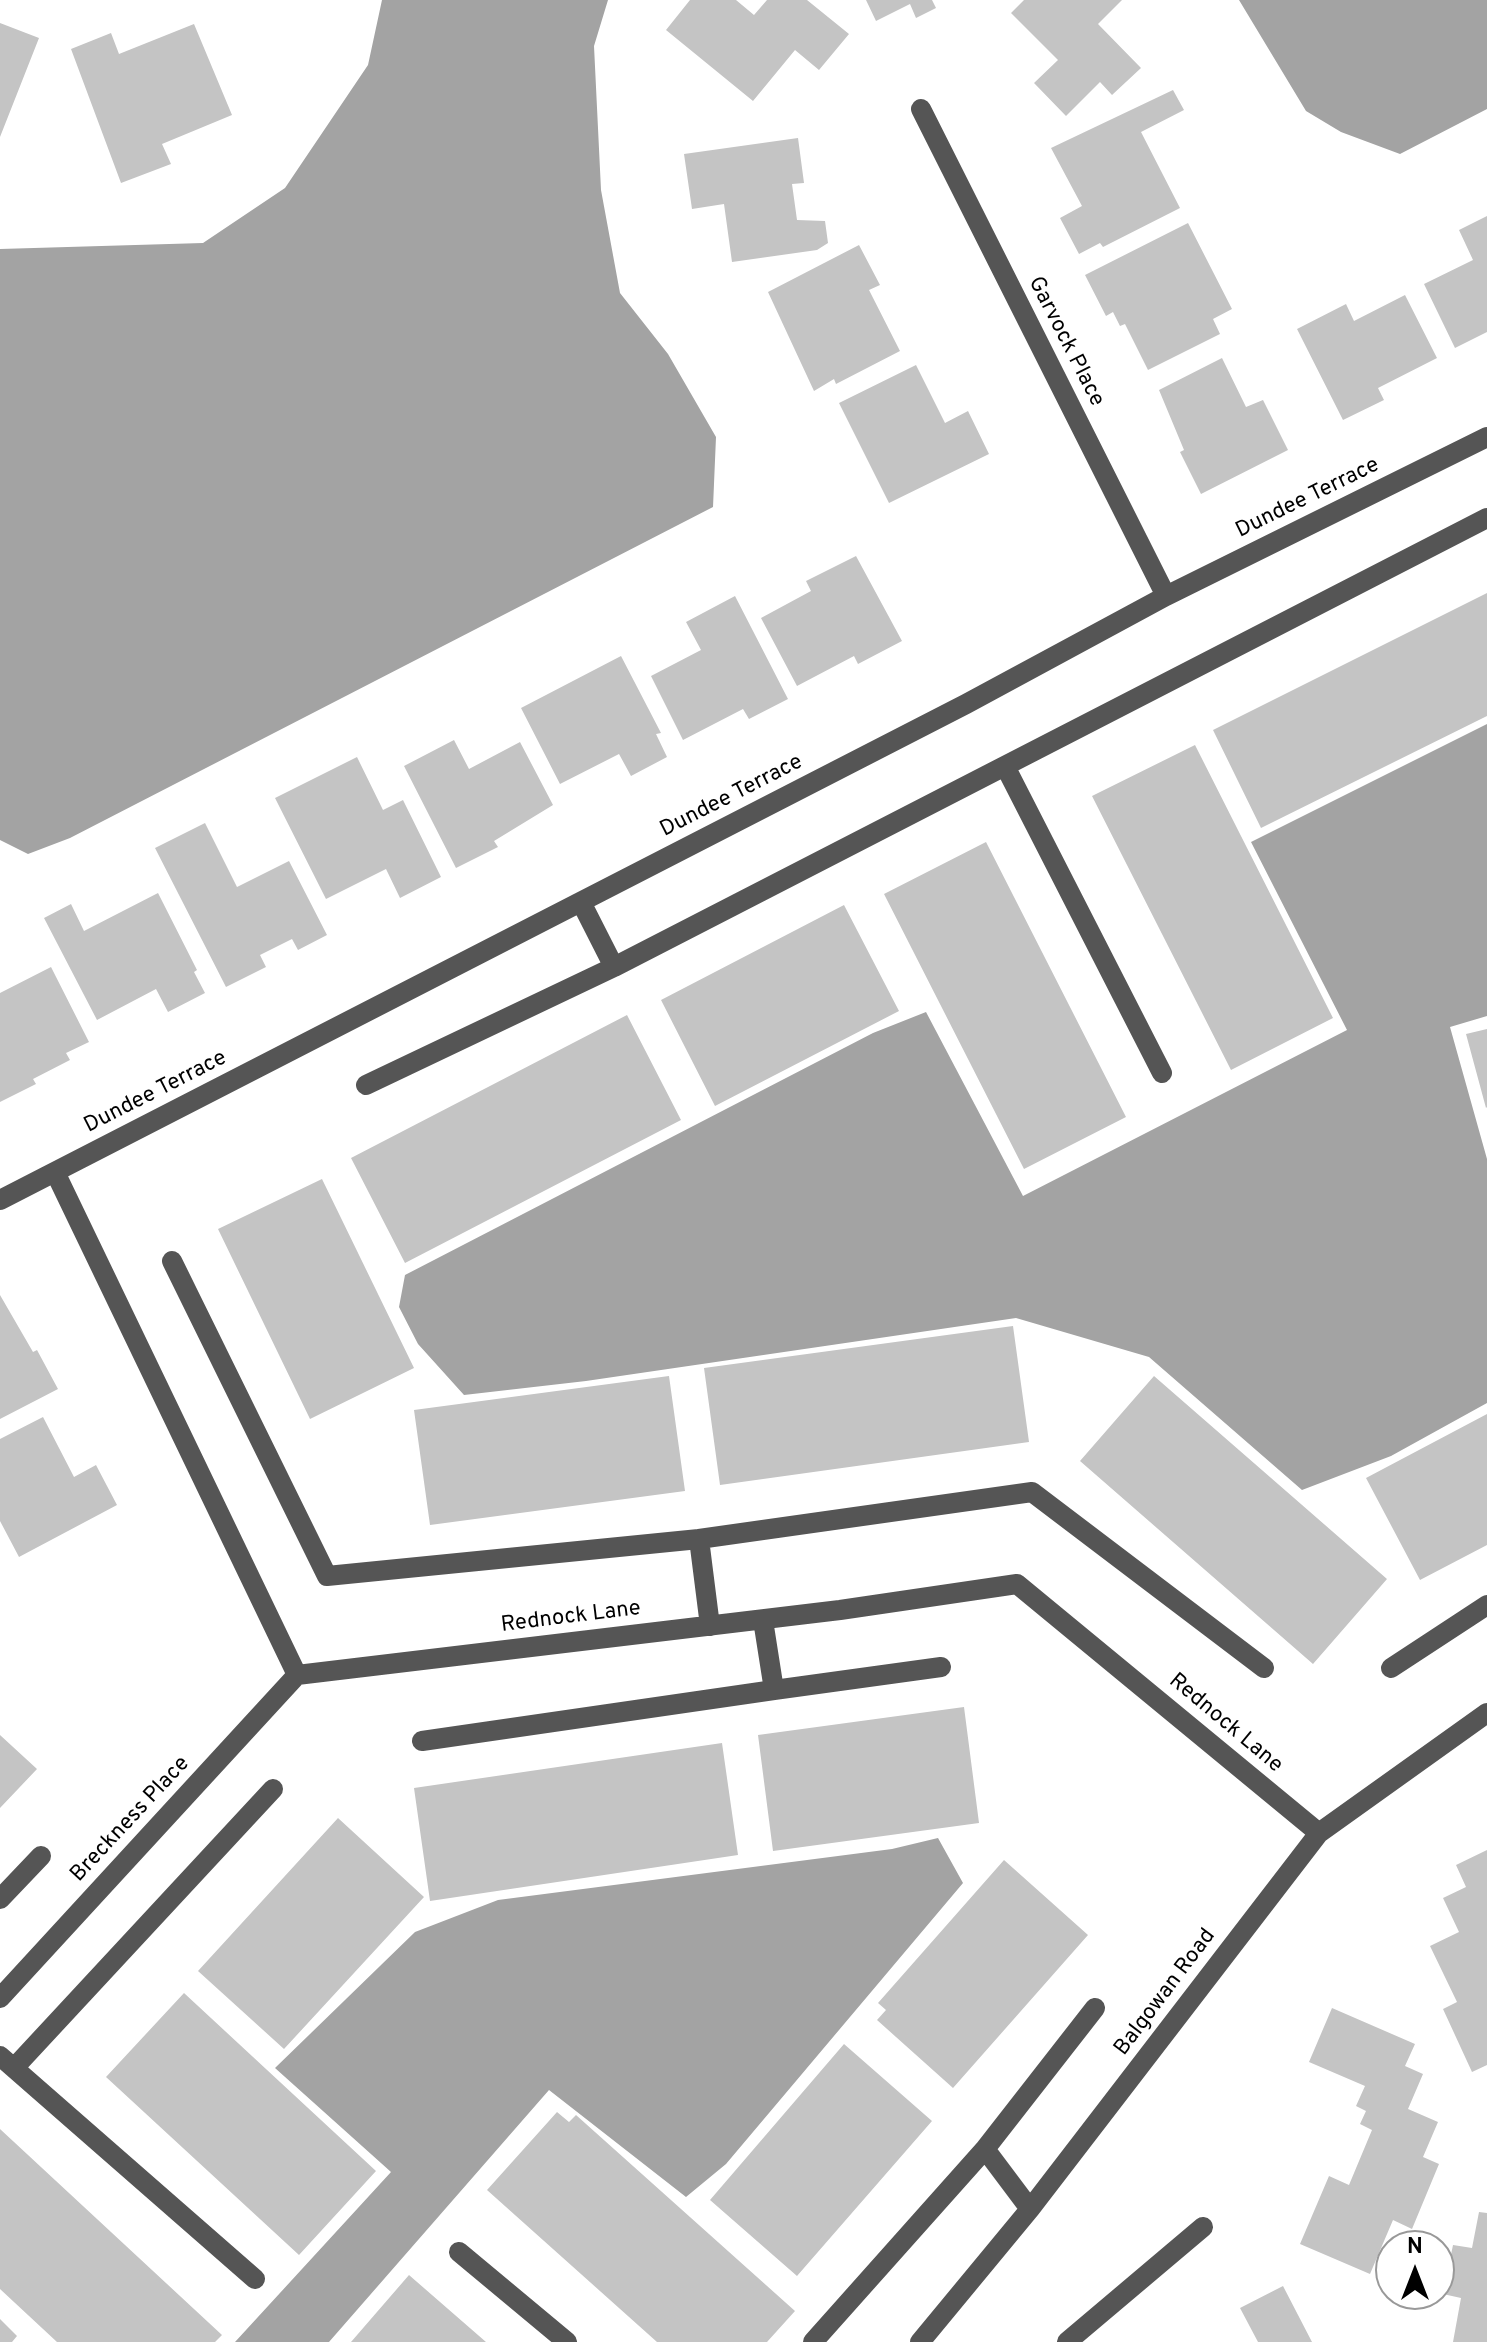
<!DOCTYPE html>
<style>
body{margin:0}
#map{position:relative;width:1487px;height:2342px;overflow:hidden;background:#fff;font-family:Overpass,sans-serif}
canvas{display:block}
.north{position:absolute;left:1375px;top:2230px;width:80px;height:80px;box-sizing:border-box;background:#fff;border:2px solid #999;border-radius:50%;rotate:0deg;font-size:22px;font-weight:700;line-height:32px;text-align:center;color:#000}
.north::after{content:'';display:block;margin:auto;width:28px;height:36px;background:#000;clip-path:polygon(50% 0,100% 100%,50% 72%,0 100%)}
</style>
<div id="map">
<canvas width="1487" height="2342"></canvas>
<div class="north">N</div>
</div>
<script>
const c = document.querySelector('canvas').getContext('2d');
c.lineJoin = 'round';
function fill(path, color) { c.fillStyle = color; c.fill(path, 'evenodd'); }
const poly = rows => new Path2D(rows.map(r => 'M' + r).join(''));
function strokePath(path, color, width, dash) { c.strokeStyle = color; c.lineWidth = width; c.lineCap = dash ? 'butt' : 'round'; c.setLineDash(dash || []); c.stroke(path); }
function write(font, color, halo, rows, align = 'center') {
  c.font = font + ' Overpass,sans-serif'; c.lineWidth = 6; c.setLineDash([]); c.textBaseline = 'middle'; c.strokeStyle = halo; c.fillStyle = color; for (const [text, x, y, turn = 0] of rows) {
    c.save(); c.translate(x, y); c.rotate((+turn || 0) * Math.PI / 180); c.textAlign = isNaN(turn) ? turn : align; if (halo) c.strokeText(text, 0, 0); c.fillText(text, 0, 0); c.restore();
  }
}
fill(poly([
 [382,0,608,0,594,46,601,190,620,293,668,354,716,437,713,507,70,838,28,854,0,840,0,249,203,243,285,188,368,65],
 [1239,0,1487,0,1487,109,1400,154,1341,132,1306,111],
 [1487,724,1487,1016,1450,1027,1487,1159,1487,1403,1391,1456,1302,1490,1149,1357,1016,1318,586,1381,464,1395,418,1344,399,1307,405,1275,873,1033,926,1012,1023,1196,1347,1030,1251,842],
 [938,1838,963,1883,726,2164,686,2197,549,2090,329,2342,235,2342,391,2172,275,2068,415,1932,498,1900,892,1849]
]), '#a3a3a3');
fill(poly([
 [690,0,736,0,754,15,767,0,807,0,849,34,819,70,795,50,753,101,666,30],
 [866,0,932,0,936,8,916,18,910,4,876,21],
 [1024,0,1122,0,1098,24,1141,68,1112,95,1100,82,1066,116,1034,83,1058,60,1011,13],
 [0,23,39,38,0,137],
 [194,24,232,115,162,144,171,164,121,183,71,49,111,33,119,54],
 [1173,90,1184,110,1141,132,1180,208,1103,247,1100,243,1079,254,1060,218,1082,206,1051,148],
 [798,138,804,183,792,184,797,220,825,221,828,243,817,250,732,262,724,204,692,209,684,154],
 [1487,216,1487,332,1455,348,1424,284,1473,260,1459,230],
 [1188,223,1232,309,1213,319,1220,334,1148,370,1125,324,1120,326,1113,312,1106,316,1085,275],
 [859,245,880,285,869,290,900,351,836,384,834,379,814,391,768,292],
 [1405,295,1437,358,1378,388,1384,400,1343,420,1297,329,1346,304,1354,321],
 [1222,358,1246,407,1263,400,1288,450,1201,494,1180,452,1184,450,1159,390],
 [916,365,945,423,968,411,989,454,889,503,839,403],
 [856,556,902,641,858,664,854,656,797,686,761,618,811,591,806,581],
 [1487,593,1487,716,1261,828,1213,730],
 [735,596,788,699,749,719,743,709,683,740,651,676,701,650,686,622],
 [621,656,661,733,656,734,667,757,631,776,619,754,560,784,521,708],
 [454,740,469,769,520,742,553,805,494,841,498,847,456,868,404,766],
 [1195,745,1333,1018,1231,1070,1092,796],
 [357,757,383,810,403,800,441,877,400,898,386,869,326,899,275,798],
 [205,823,237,887,289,861,327,935,298,950,292,939,260,955,266,967,226,987,155,848],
 [986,842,1126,1117,1024,1169,884,894],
 [158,893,197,970,194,972,205,993,168,1012,156,989,97,1020,44,918,71,904,84,931],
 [844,905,899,1011,715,1106,661,1000],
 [51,967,89,1042,66,1053,70,1060,33,1079,36,1084,0,1102,0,993],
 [627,1015,681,1120,405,1263,351,1158],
 [1487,1029,1487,1107,1486,1108,1466,1034],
 [322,1179,414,1368,310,1419,218,1229],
 [0,1295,33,1352,37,1350,58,1389,0,1419],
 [1013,1326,1029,1442,720,1485,704,1368],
 [669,1376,685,1491,430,1525,414,1410],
 [1154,1376,1387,1579,1313,1664,1080,1461],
 [1487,1414,1487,1545,1420,1580,1366,1478],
 [43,1417,74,1477,96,1465,117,1505,19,1557,0,1521,0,1439],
 [964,1707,979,1823,773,1851,758,1735],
 [0,1735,37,1769,0,1808],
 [722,1743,738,1855,430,1901,414,1788],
 [338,1818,424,1897,284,2049,198,1971],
 [1487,1850,1487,2065,1472,2072,1443,2009,1457,2002,1430,1946,1459,1932,1443,1898,1466,1887,1456,1865],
 [1004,1860,1088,1935,953,2088,877,2020,886,2010,878,2003],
 [184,1993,376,2171,299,2255,106,2077],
 [1332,2008,1415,2044,1405,2066,1423,2074,1408,2109,1438,2122,1423,2157,1439,2164,1412,2229,1393,2220,1370,2274,1300,2244,1329,2176,1349,2185,1372,2130,1360,2124,1366,2111,1356,2106,1365,2086,1309,2062],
 [844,2044,932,2121,797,2276,710,2200],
 [557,2112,569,2122,576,2115,795,2311,767,2342,657,2342,487,2190],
 [0,2129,222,2335,215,2342,57,2342,0,2289],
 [1479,2212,1487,2213,1487,2342,1453,2342,1461,2298,1443,2294,1453,2245,1472,2248],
 [409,2275,486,2342,351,2342],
 [1283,2286,1312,2342,1258,2342,1240,2308],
 [0,2319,17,2336,12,2342,0,2342]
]), '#c4c4c4');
strokePath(poly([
 [921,109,1166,596],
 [1006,768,1162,1073],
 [581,902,614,967],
 [366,1085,614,967,1487,518],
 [55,1172,297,1675],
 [0,1200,966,704,1166,596,1487,437],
 [172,1261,327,1576,699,1539],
 [710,1626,699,1539,1032,1492,1264,1668],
 [1391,1668,1487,1605],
 [297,1675,840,1610,1017,1584,1319,1833],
 [774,1690,941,1667],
 [422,1741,774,1690,763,1620],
 [0,1899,41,1856],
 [0,1998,297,1675],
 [0,2056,255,2279],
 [14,2068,273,1789],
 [985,2149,1030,2209],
 [459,2252,567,2342],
 [813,2342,985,2149,1095,2008],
 [920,2342,1030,2209,1319,1833,1487,1713],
 [1067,2342,1203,2227]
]), '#555', 20);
write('22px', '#000', '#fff', [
 ["Garvock Place",1065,342,63],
 ["Dundee Terrace",1308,499,-26],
 ["Dundee Terrace",732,797,-27],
 ["Dundee Terrace",156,1093,-27],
 ["Rednock Lane",571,1618,-7],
 ["Rednock Lane",1225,1724,40],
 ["Breckness Place",131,1820,-47],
 ["Balgowan Road",1166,1993,-53]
]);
</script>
